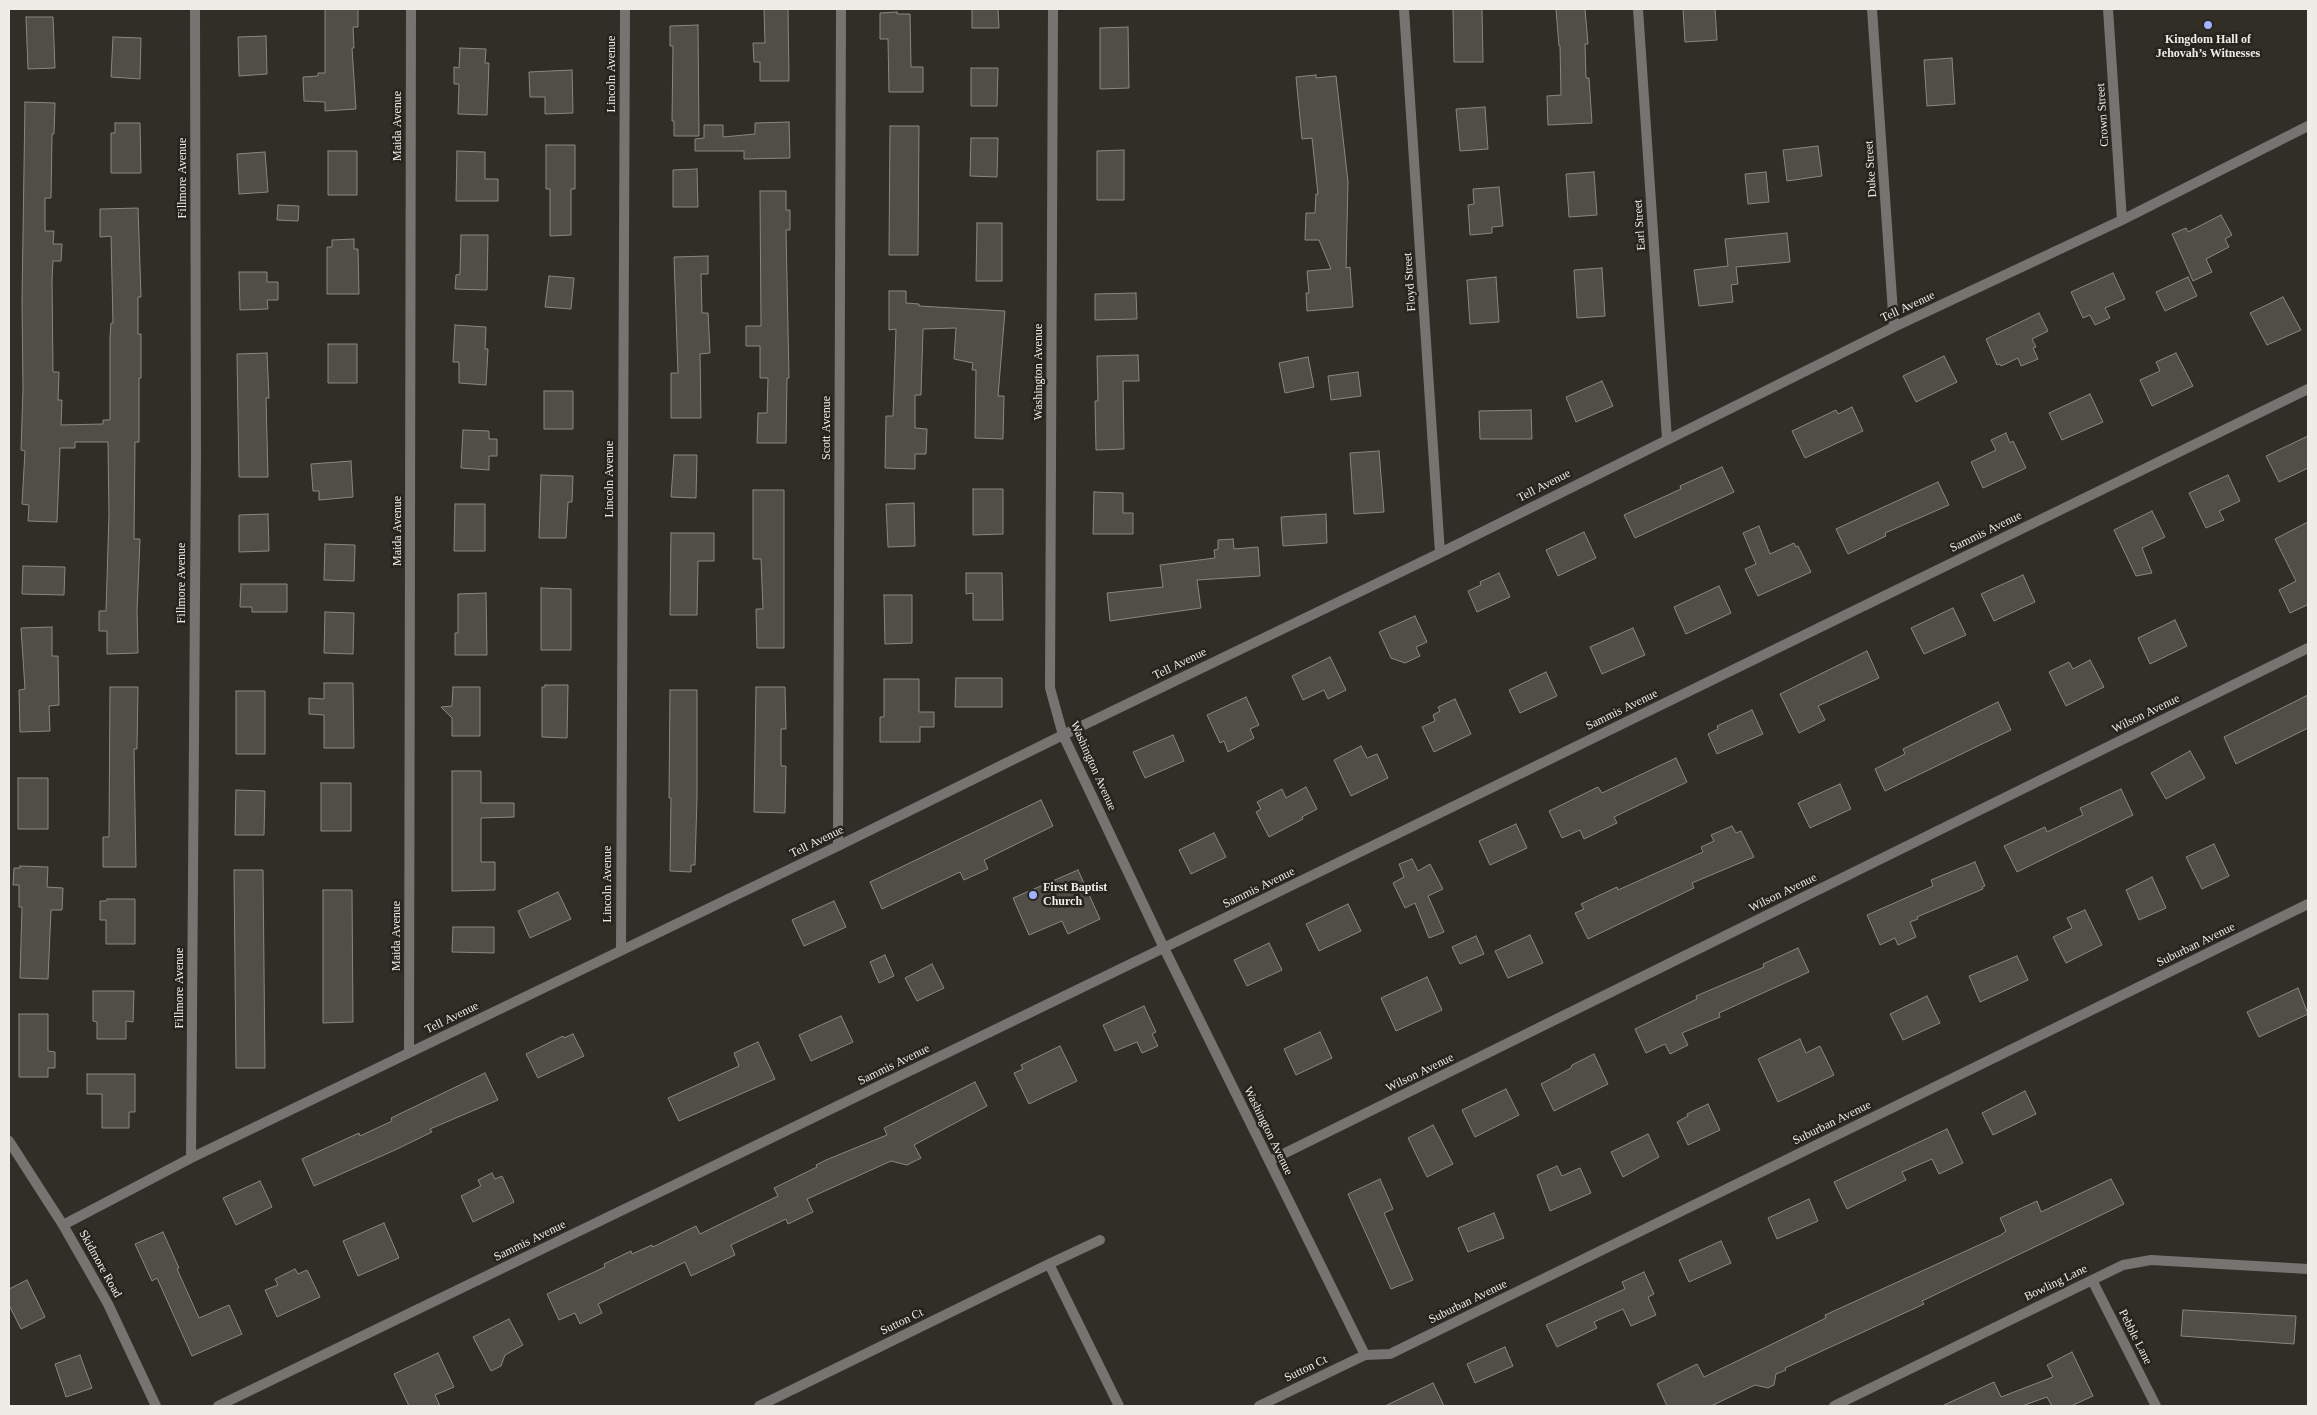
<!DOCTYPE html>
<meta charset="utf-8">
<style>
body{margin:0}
#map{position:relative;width:2317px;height:1415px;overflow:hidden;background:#302e27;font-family:"Times New Roman",serif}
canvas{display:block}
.frame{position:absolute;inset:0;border:10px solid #edece7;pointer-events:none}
</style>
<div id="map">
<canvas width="2317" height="1415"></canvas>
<div class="frame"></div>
</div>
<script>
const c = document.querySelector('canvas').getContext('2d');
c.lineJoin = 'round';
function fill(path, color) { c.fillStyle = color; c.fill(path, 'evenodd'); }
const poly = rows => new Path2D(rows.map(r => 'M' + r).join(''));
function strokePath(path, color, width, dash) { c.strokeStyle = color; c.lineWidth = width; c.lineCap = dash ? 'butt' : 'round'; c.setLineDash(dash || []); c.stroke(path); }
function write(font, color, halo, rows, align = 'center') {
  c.font = font + ' "Times New Roman",serif'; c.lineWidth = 5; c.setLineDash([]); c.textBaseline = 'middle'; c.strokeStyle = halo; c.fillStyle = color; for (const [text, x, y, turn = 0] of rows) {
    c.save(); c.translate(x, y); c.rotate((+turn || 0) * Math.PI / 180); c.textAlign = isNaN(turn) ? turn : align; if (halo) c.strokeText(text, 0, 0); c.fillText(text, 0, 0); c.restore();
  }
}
const building = poly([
 [325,9,358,9,358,27,353,27,354,48,352,48,356,109,325,111,325,102,304,101,303,77,318,76,318,73,325,73,325,9],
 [764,9,788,9,789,81,760,81,760,62,754,62,753,43,765,43,764,9],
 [972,9,998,9,999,28,972,28,972,9],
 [1453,9,1482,9,1483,62,1454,62,1453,9],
 [1556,9,1585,9,1588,44,1585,44,1586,78,1589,78,1592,123,1548,125,1547,96,1561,95,1560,46,1559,46,1556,9],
 [1683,9,1715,9,1717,40,1685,42,1683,9],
 [897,12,897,14,910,14,911,67,923,67,923,92,889,92,888,39,880,39,880,13,897,12],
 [26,17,53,17,55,68,28,69,26,17],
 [698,25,699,136,674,136,674,121,672,121,673,46,670,46,670,26,698,25],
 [1128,27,1129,88,1100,89,1100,28,1128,27],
 [266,36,267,74,239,76,238,37,266,36],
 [113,37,141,38,140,79,111,77,113,37],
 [460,48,486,49,485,63,489,63,487,115,458,114,459,84,454,84,454,67,459,68,460,48],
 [1952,58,1955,104,1927,106,1924,60,1952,58],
 [971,68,998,68,997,106,971,106,971,68],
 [572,70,573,113,545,114,545,97,530,97,529,72,572,70],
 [1316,75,1316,78,1336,76,1348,182,1346,268,1350,267,1353,307,1307,311,1306,293,1309,293,1307,271,1331,269,1319,240,1305,240,1306,213,1315,213,1316,194,1318,194,1312,138,1302,139,1296,77,1316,75],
 [25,102,55,103,54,134,52,134,51,198,45,198,45,231,54,231,53,244,62,244,61,261,53,261,52,281,53,372,59,372,58,400,62,400,61,425,103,424,103,420,110,420,110,337,111,323,113,323,111,236,100,237,100,209,138,208,141,297,138,297,138,334,141,334,141,378,139,378,139,442,135,442,134,539,140,539,137,611,138,653,107,654,107,631,99,631,99,611,106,611,109,514,108,442,75,442,75,448,60,448,57,522,28,521,29,505,22,504,25,451,21,450,23,389,22,300,25,102],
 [1485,107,1488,149,1460,151,1456,109,1485,107],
 [789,122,790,158,744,159,744,151,695,151,695,139,704,138,704,125,723,125,723,137,755,134,755,123,789,122],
 [115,123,140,123,141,173,111,173,111,133,115,133,115,123],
 [890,126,919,126,918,255,889,255,890,126],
 [971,138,998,138,997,177,970,176,971,138],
 [546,145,575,145,575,189,571,189,571,235,550,236,550,189,546,189,546,145],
 [1818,146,1822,176,1787,181,1783,150,1818,146],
 [1124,150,1124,200,1097,200,1097,151,1124,150],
 [328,151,357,151,357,195,328,195,328,151],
 [457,151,485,152,485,179,498,179,498,201,456,201,457,151],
 [265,152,268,192,239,194,237,154,265,152],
 [697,169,698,207,673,207,673,170,697,169],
 [1594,172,1597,215,1569,217,1566,174,1594,172],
 [1766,172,1769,202,1748,204,1745,174,1766,172],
 [1499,187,1503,226,1492,227,1492,233,1470,235,1468,205,1474,204,1473,189,1499,187],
 [760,191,786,191,786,210,790,210,790,230,786,230,789,378,787,378,786,443,757,443,758,413,767,413,768,378,760,378,760,346,746,346,746,326,761,326,760,191],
 [278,205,299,206,298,221,277,220,278,205],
 [2221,215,2232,235,2225,239,2229,247,2206,259,2212,272,2193,281,2172,234,2186,228,2188,232,2221,215],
 [977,223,1002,223,1002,281,976,281,977,223],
 [1787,233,1790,262,1736,267,1738,284,1731,285,1733,302,1699,306,1694,270,1728,266,1725,239,1787,233],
 [461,235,488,235,487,290,455,289,456,275,460,274,461,235],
 [354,239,354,249,358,249,359,294,327,294,327,247,332,247,332,240,354,239],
 [708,256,708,274,701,274,702,313,708,313,710,353,700,354,701,418,671,418,671,373,678,373,674,257,708,256],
 [1602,268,1605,316,1577,318,1574,270,1602,268],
 [239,272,267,272,267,282,278,282,278,300,267,300,268,309,240,310,239,272],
 [2113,273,2125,299,2105,308,2110,318,2095,325,2090,315,2083,318,2071,292,2113,273],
 [549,276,574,278,571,309,545,307,549,276],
 [1496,277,1499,322,1470,324,1467,280,1496,277],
 [2188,277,2197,296,2165,311,2156,292,2188,277],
 [889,291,906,291,906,303,919,304,919,306,1005,311,998,396,1004,396,1003,439,975,438,976,370,972,370,973,363,954,359,956,328,923,329,921,395,915,395,915,428,927,429,926,454,915,454,915,469,885,468,886,416,893,416,896,329,889,330,889,291],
 [1136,293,1137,319,1095,320,1095,294,1136,293],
 [2283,297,2301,330,2267,345,2250,313,2283,297],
 [2039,313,2048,331,2032,339,2036,347,2033,348,2038,359,2021,366,2018,358,2001,366,2000,364,1997,365,1986,339,2039,313],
 [455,325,486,327,485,349,488,349,486,385,459,383,459,362,453,362,455,325],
 [328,344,357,344,357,383,328,383,328,344],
 [267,353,269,398,266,398,268,477,239,477,237,354,267,353],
 [2176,353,2193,386,2152,406,2140,380,2160,371,2156,362,2176,353],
 [1138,355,1139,381,1123,381,1124,449,1096,450,1095,401,1098,401,1097,356,1138,355],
 [1944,356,1957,382,1916,402,1903,376,1944,356],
 [1308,357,1314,387,1285,393,1279,363,1308,357],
 [1358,372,1361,396,1331,400,1328,376,1358,372],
 [1602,381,1613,406,1576,422,1566,397,1602,381],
 [544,391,573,391,573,429,544,429,544,391],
 [2090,394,2103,422,2062,440,2049,413,2090,394],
 [1852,407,1863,431,1805,458,1792,431,1836,410,1838,414,1852,407],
 [1531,410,1532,439,1480,439,1479,411,1531,410],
 [463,430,489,431,489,439,497,439,497,456,489,456,489,470,461,468,463,430],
 [2006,433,2010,443,2013,441,2026,468,1983,488,1971,462,1996,450,1991,440,2006,433],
 [2308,436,2308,468,2279,482,2266,456,2308,436],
 [1379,451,1384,512,1354,514,1350,453,1379,451],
 [674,455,697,455,696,498,671,497,674,455],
 [351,461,353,497,319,500,319,491,313,491,311,464,351,461],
 [1722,467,1734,492,1635,538,1624,515,1681,489,1680,486,1722,467],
 [541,475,573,476,572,502,568,502,566,538,539,538,541,475],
 [2228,475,2240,501,2219,511,2224,520,2206,528,2189,493,2228,475],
 [1938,482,1949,505,1885,533,1886,536,1848,554,1836,529,1938,482],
 [973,489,1003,489,1003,534,973,535,973,489],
 [753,490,784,490,784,648,757,648,756,609,763,609,761,559,753,559,753,490],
 [1094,492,1123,493,1123,513,1133,513,1133,534,1093,534,1094,492],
 [914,503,915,546,888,547,886,504,914,503],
 [455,504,485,504,485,551,454,551,455,504],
 [2152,511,2165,537,2142,548,2152,573,2136,576,2114,530,2152,511],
 [268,514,269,551,239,552,239,515,268,514],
 [1326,514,1327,543,1283,546,1281,517,1326,514],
 [2308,522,2308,607,2307,605,2290,613,2279,590,2296,581,2275,539,2308,522],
 [1759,526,1770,554,1794,543,1796,547,1798,546,1811,572,1758,596,1745,569,1756,564,1743,533,1759,526],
 [1584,532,1596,558,1558,576,1546,550,1584,532],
 [671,533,714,533,714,561,698,561,697,615,670,615,671,533],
 [1233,539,1234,549,1258,547,1260,576,1197,580,1201,608,1110,621,1107,593,1163,587,1160,565,1215,558,1214,550,1218,549,1218,540,1233,539],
 [325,544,355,545,354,581,324,580,325,544],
 [23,566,65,567,64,595,22,594,23,566],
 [966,573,1002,573,1003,620,973,620,973,593,966,594,966,573],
 [1499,573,1510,597,1477,612,1468,591,1481,585,1480,582,1499,573],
 [2023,575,2035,602,1994,621,1981,594,2023,575],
 [241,584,287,584,287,612,252,612,252,607,240,607,241,584],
 [1719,586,1731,613,1686,634,1674,607,1719,586],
 [541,588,571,589,571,650,541,650,541,588],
 [486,593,487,655,455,655,455,633,458,633,458,594,486,593],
 [884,595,912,595,912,643,885,644,884,595],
 [1953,608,1966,635,1924,654,1911,628,1953,608],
 [325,612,354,613,353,654,324,653,325,612],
 [1415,616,1427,642,1416,647,1420,656,1405,663,1391,658,1379,632,1415,616],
 [2175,620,2187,646,2150,664,2138,638,2175,620],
 [52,627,52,656,58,656,59,705,49,706,50,731,20,732,19,690,25,689,21,628,52,627],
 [1633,628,1645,655,1602,674,1590,647,1633,628],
 [1867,651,1879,678,1818,706,1825,720,1799,733,1780,694,1867,651],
 [1330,657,1346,690,1328,699,1324,690,1303,700,1292,676,1330,657],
 [2090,660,2104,687,2066,706,2049,672,2069,662,2073,669,2090,660],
 [1546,672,1557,696,1520,713,1509,690,1546,672],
 [956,678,1002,678,1002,707,955,707,956,678],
 [884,679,919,679,919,712,934,712,934,727,920,727,920,742,880,742,880,717,884,717,884,679],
 [324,683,353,683,354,748,324,748,324,715,309,714,309,698,324,699,324,683],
 [545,685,568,685,567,738,542,737,542,687,545,687,545,685],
 [110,687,138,687,137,749,134,749,136,867,103,867,103,837,109,837,110,687],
 [453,687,480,687,480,736,452,736,452,718,441,707,452,706,453,687],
 [756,687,785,687,786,729,781,729,781,766,786,766,785,813,754,812,756,687],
 [670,690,697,690,697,798,695,865,691,865,691,872,670,871,671,798,669,798,670,690],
 [236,691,265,691,265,754,236,754,236,691],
 [2308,695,2308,728,2236,764,2224,737,2308,695],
 [1246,697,1259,725,1250,729,1254,738,1228,752,1224,741,1220,743,1207,715,1246,697],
 [1455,699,1471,734,1434,752,1422,727,1435,721,1433,715,1440,711,1438,707,1455,699],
 [1998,702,2011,730,1885,791,1875,769,1905,754,1903,749,1998,702],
 [1752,710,1763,734,1717,754,1708,734,1718,729,1717,726,1752,710],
 [1173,735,1184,761,1145,778,1133,752,1173,735],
 [1361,746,1367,758,1377,754,1388,778,1351,796,1334,760,1361,746],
 [2190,751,2205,778,2166,799,2151,773,2190,751],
 [1676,758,1687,782,1614,817,1617,823,1584,839,1580,830,1562,838,1549,811,1598,787,1602,793,1676,758],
 [452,771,481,771,481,803,514,803,514,817,481,818,481,862,495,862,495,890,452,891,452,771],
 [18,778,48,778,48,829,18,829,18,778],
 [321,783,351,783,351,831,321,831,321,783],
 [1840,784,1851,809,1810,828,1798,803,1840,784],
 [1306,787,1317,809,1302,817,1303,819,1269,837,1256,812,1261,809,1257,802,1282,789,1286,798,1306,787],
 [2121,789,2133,815,2017,872,2004,846,2045,827,2047,832,2083,815,2080,808,2121,789],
 [236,790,265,791,264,835,235,835,236,790],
 [1041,800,1053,826,984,860,988,869,964,880,960,872,882,909,870,882,1041,800],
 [1516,824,1527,848,1490,865,1479,841,1516,824],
 [1732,826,1736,833,1741,831,1754,857,1692,883,1694,888,1588,939,1575,913,1584,909,1581,904,1617,887,1618,890,1703,852,1701,847,1714,841,1711,835,1732,826],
 [1214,833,1226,857,1191,874,1179,850,1214,833],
 [2214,844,2229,876,2202,889,2186,857,2214,844],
 [1412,859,1418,871,1430,864,1443,889,1428,896,1444,932,1429,938,1415,903,1405,908,1393,883,1404,877,1399,864,1412,859],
 [1975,862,1985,886,1982,887,1983,889,1917,917,1918,919,1910,922,1916,937,1898,945,1895,938,1880,945,1867,915,1933,886,1931,880,1975,862],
 [20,866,48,867,47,887,63,888,62,910,51,910,48,979,20,978,22,907,19,907,19,885,13,885,14,868,20,868,20,866],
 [234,870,263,870,265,1068,236,1068,234,870],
 [1078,870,1100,919,1068,934,1062,921,1029,935,1013,898,1078,870],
 [2152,877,2166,908,2139,920,2126,890,2152,877],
 [323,890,352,890,353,1022,323,1023,323,890],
 [558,892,571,919,530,938,518,911,558,892],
 [107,899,135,899,135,944,106,944,106,920,100,920,100,901,106,901,107,899],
 [834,901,846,927,804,946,792,920,834,901],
 [1348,904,1361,931,1319,951,1306,924,1348,904],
 [2085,910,2102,945,2066,963,2053,937,2072,928,2067,918,2085,910],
 [453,927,494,927,494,953,452,952,453,927],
 [1530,935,1543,963,1508,978,1495,951,1530,935],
 [1476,936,1484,954,1460,964,1452,947,1476,936],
 [1269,943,1282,970,1247,986,1234,960,1269,943],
 [1798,948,1809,972,1719,1013,1720,1017,1682,1033,1688,1045,1670,1054,1665,1044,1646,1053,1635,1029,1697,999,1696,996,1764,967,1763,964,1798,948],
 [885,955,894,976,879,983,870,962,885,955],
 [2017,956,2028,980,1980,1002,1969,976,2017,956],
 [932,964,944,988,917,1001,905,978,932,964],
 [1427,977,1442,1010,1396,1031,1381,998,1427,977],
 [2298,988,2308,1014,2259,1037,2247,1012,2298,988],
 [93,991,134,991,133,1022,126,1021,126,1039,97,1039,97,1022,93,1021,93,991],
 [1927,996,1940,1023,1903,1040,1890,1014,1927,996],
 [1144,1006,1156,1032,1152,1034,1158,1046,1142,1053,1137,1042,1115,1051,1103,1025,1144,1006],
 [19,1014,48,1014,48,1051,55,1052,55,1068,48,1068,48,1077,19,1077,19,1014],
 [841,1016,853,1042,811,1061,799,1035,841,1016],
 [1320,1032,1332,1058,1296,1075,1284,1049,1320,1032],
 [573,1034,584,1056,538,1078,526,1054,563,1036,564,1038,573,1034],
 [1800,1039,1806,1053,1820,1046,1834,1075,1778,1102,1758,1059,1800,1039],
 [758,1042,775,1079,679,1121,668,1098,739,1066,734,1053,758,1042],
 [1060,1046,1077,1081,1029,1104,1014,1073,1023,1069,1021,1065,1060,1046],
 [1594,1054,1608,1084,1554,1111,1541,1084,1571,1068,1572,1065,1594,1054],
 [485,1073,498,1100,430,1129,432,1132,395,1150,314,1186,302,1159,359,1133,360,1136,392,1121,391,1118,485,1073],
 [87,1074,135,1074,135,1112,129,1112,129,1128,102,1128,102,1094,87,1094,87,1074],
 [975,1082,987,1106,914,1145,921,1158,907,1165,891,1161,807,1199,813,1212,788,1224,786,1219,731,1245,735,1255,691,1276,685,1262,598,1304,602,1313,580,1324,575,1313,559,1320,547,1294,605,1267,604,1264,631,1251,632,1254,652,1245,653,1247,696,1226,700,1234,778,1196,774,1188,817,1167,816,1165,826,1160,887,1135,884,1128,975,1082],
 [1506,1089,1519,1115,1475,1137,1462,1110,1506,1089],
 [2025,1091,2036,1114,1993,1135,1982,1113,2025,1091],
 [1708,1104,1720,1130,1688,1145,1677,1122,1688,1116,1687,1114,1708,1104],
 [1433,1125,1453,1164,1427,1177,1408,1138,1433,1125],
 [1947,1129,1963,1163,1939,1174,1932,1159,1902,1172,1906,1180,1847,1209,1834,1182,1947,1129],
 [1648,1134,1659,1157,1623,1177,1611,1152,1648,1134],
 [1557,1166,1562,1176,1580,1168,1591,1193,1550,1211,1537,1175,1557,1166],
 [492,1173,495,1179,502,1176,514,1202,473,1222,461,1196,481,1186,478,1180,492,1173],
 [1380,1179,1393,1209,1384,1213,1413,1280,1391,1289,1348,1194,1380,1179],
 [2111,1179,2124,1204,1922,1301,1924,1304,1785,1368,1786,1370,1776,1374,1774,1385,1768,1388,1755,1385,1711,1406,1667,1406,1657,1384,1697,1364,1704,1377,1826,1318,1825,1315,2001,1235,2006,1231,2000,1218,2037,1201,2041,1212,2111,1179],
 [260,1181,272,1207,236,1225,223,1198,260,1181],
 [1809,1199,1818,1221,1777,1239,1768,1218,1809,1199],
 [1494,1213,1504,1238,1468,1252,1458,1228,1494,1213],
 [384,1223,399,1258,358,1276,343,1241,384,1223],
 [163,1232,179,1268,177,1269,199,1318,229,1305,242,1334,192,1356,157,1278,152,1281,135,1244,163,1232],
 [1721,1241,1731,1263,1689,1282,1679,1260,1721,1241],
 [295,1269,298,1274,307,1270,320,1297,277,1317,265,1290,278,1285,275,1279,295,1269],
 [1644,1272,1654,1294,1648,1297,1656,1315,1631,1326,1623,1309,1594,1322,1597,1328,1557,1347,1546,1325,1625,1289,1622,1282,1644,1272],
 [27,1280,45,1317,21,1329,9,1305,9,1289,27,1280],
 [2183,1310,2296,1316,2294,1344,2181,1336,2183,1310],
 [509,1319,523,1345,505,1355,501,1366,491,1371,473,1337,509,1319],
 [1505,1347,1513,1366,1475,1383,1467,1364,1505,1347],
 [2072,1352,2093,1396,2071,1406,2052,1406,2047,1397,2022,1406,1942,1406,1994,1382,2001,1397,2053,1377,2047,1365,2072,1352],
 [438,1353,454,1387,435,1395,440,1406,409,1406,394,1374,438,1353],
 [80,1355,92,1388,66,1397,55,1364,80,1355],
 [1433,1383,1444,1406,1385,1406,1433,1383]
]);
fill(building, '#504e47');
strokePath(building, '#8a877f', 1);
strokePath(poly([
 [1049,1264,1100,1240],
 [759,1406,1049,1264,1119,1406],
 [1259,1406,1365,1355]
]), '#757471', 10);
strokePath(poly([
 [1053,9,1050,688,1063,735,1164,948,1365,1355,1390,1354,2308,904],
 [1404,9,1440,553],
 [1638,9,1667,439],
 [1872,9,1894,327],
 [2108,9,2122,220],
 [838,846,841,9],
 [621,950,625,9],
 [409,1052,411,9],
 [9,1141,63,1225,108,1304,156,1406],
 [191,1158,196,456,195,9],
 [1269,1161,2308,648],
 [63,1225,191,1158,838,846,1063,735,1440,553,1894,327,2122,220,2308,126],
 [2092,1280,2156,1406],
 [218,1406,1147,956,2308,389],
 [1834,1406,2123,1265,2151,1260,2308,1269]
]), '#757471', 10);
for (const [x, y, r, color] of [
 [2208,25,5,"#a1b3fd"],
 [1033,895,5,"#a1b3fd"]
]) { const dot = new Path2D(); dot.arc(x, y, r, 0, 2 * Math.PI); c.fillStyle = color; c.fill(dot); strokePath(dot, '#26241d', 2); }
write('bold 12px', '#edece7', '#26241d', [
 ["Kingdom Hall of",2208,40],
 ["Jehovah’s Witnesses",2208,54],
 ["First Baptist",1043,888,"left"],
 ["Church",1043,902,"left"]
]);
write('12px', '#edece7', '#26241d', [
 ["Lincoln Avenue",612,74,-90],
 ["Crown Street",2103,115,-94],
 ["Maida Avenue",398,126,-90],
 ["Duke Street",1871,169,-94],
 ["Fillmore Avenue",183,178,-90],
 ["Earl Street",1640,225,-94],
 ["Floyd Street",1410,282,-94],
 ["Tell Avenue",1908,307,-25],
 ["Washington Avenue",1039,372,-90],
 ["Scott Avenue",827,428,-90],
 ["Lincoln Avenue",610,479,-90],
 ["Tell Avenue",1544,486,-27],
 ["Maida Avenue",398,531,-90],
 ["Sammis Avenue",1986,532,-26],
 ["Fillmore Avenue",182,583,-90],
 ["Tell Avenue",1180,664,-26],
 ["Sammis Avenue",1622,710,-26],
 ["Wilson Avenue",2146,714,-26],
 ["Washington Avenue",1093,766,66],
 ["Tell Avenue",817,842,-26],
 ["Lincoln Avenue",608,884,-90],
 ["Sammis Avenue",1259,888,-26],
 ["Wilson Avenue",1783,893,-26],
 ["Maida Avenue",397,936,-90],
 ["Suburban Avenue",2196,945,-26],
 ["Fillmore Avenue",180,988,-90],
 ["Tell Avenue",452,1018,-26],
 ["Sammis Avenue",894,1065,-26],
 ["Wilson Avenue",1420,1073,-26],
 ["Suburban Avenue",1832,1123,-26],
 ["Washington Avenue",1268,1131,64],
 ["Sammis Avenue",530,1241,-26],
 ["Skidmore Road",100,1264,61],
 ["Bowling Lane",2056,1283,-26],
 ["Suburban Avenue",1468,1302,-26],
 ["Sutton Ct",902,1322,-26],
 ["Pebble Lane",2135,1337,63],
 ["Sutton Ct",1306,1369,-26]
]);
</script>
